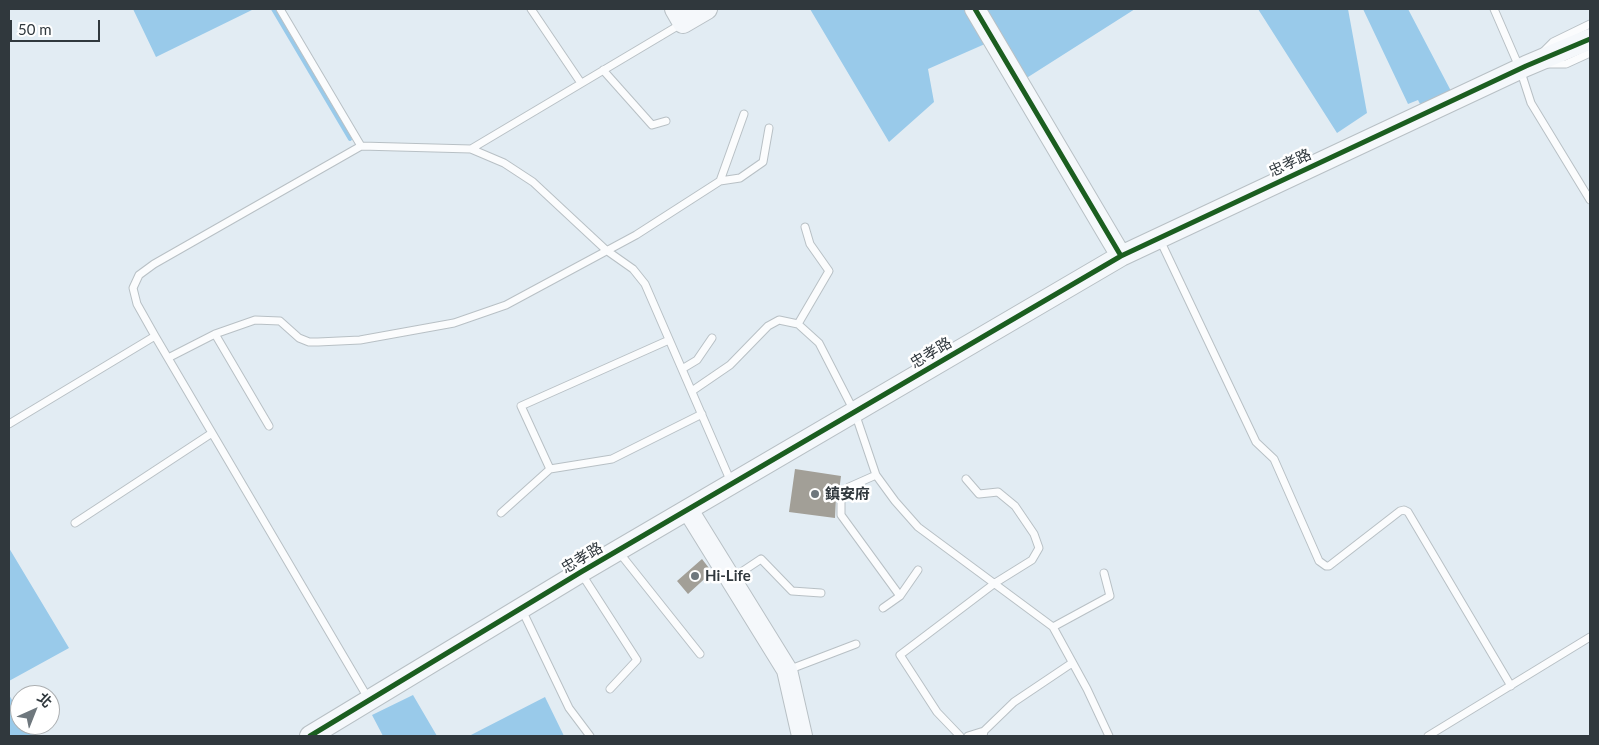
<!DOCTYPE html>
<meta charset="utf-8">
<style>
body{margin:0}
#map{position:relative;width:1599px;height:745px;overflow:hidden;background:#e2ecf3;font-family:Lato,"Noto Sans TC",sans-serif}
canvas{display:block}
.frame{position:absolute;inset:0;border:10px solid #30383d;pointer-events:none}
.north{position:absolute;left:10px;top:685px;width:50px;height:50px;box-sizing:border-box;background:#fff;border:1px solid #acafb1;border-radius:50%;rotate:44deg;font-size:14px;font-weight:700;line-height:20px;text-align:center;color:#30383d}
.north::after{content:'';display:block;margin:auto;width:18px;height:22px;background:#6e777d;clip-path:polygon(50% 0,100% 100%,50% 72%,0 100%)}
.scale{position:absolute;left:10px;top:20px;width:90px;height:22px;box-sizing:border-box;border:2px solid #30383d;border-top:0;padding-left:6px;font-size:15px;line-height:18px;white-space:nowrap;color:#30383d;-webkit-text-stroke:4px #fff;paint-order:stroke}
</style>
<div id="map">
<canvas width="1599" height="745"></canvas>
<div class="frame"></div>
<div class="north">北</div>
<div class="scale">50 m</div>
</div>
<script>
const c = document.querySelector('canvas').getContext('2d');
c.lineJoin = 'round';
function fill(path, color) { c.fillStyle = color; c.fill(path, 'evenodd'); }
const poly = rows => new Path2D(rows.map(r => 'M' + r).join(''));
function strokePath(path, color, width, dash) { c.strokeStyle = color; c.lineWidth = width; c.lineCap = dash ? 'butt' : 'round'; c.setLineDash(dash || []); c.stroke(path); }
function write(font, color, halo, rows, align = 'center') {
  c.font = font + ' Lato,"Noto Sans TC",sans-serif'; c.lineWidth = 5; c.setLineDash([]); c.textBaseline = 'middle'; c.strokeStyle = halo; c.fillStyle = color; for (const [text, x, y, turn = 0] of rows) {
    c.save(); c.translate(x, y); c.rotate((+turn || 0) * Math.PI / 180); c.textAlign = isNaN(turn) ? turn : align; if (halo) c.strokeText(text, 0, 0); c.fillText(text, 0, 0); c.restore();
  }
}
fill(poly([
 [133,9,254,9,156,57],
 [810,9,1135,9,1025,79,994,40,928,69,934,102,889,142],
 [1258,9,1348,9,1367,113,1337,133],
 [1363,9,1408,9,1451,91,1426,116,1418,100,1408,104],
 [9,548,69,648,9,681],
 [9,695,20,713,20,725,28,725,35,736,9,736],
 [413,695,437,736,383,736,372,715],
 [545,697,564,736,469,736]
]), '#99caea');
strokePath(poly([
 [273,9,350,139]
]), '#99caea', 4);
fill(poly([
 [795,469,841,476,839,491,836,497,835,518,789,512],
 [702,559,712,572,688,594,677,581]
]), '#a29f97');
const lane = poly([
 [280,9,361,146,471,149,504,163,533,182,606,250,633,269,645,284,731,482],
 [531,9,581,83],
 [1494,9,1520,69,1531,103,1590,200],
 [1544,51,1553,42,1590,24],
 [1548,64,1566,64,1590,53],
 [603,70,652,125,666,121],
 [361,146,154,264,139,275,133,288,137,304,155,336,368,698],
 [471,149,681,24],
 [720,181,744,114],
 [1160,240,1256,442,1274,459,1319,561,1326,566,1329,566,1400,511,1404,510,1408,512,1511,686],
 [798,324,829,271,810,244,805,227],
 [215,334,269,426],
 [669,340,521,406,550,469,612,459,702,414],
 [168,358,215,334,255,320,280,321,299,338,309,342,318,342,360,340,454,323,506,305,636,235,720,181,740,178,763,162,769,128],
 [682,369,697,360,712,338],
 [692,391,730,365,768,326,779,320,798,324,819,343,855,413,876,475,895,501,918,527,1053,627,1087,689,1109,736],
 [9,424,155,336],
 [876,475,849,487,841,497,841,515,900,596],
 [501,513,550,469],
 [75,523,212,433],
 [618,551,700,654],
 [581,573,637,660,610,689],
 [731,579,761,559,792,591,821,593],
 [883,608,900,596,918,570],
 [522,610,569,708,590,736],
 [1053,627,1110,596,1104,573],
 [788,670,856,644],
 [960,736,937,712,900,655,995,583,1032,560,1039,548,1034,534,1015,506,998,492,979,494,966,479],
 [968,736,984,731],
 [983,736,984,731,1014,702,1072,663],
 [1428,736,1590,637]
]);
const secondary = poly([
 [675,9,683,23,707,9],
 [975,9,1121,256],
 [688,510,787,670,802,736],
 [310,736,581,572,1121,256,1526,66,1590,39]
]);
strokePath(lane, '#b8c0c5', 9);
strokePath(secondary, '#b8c0c5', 22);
strokePath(lane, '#fbfcfd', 7);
strokePath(secondary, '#f5f8fb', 20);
strokePath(poly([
 [975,9,1121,256],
 [310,736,581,572,1121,256,1526,66,1590,39]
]), '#1b5e20', 5);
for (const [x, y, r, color] of [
 [815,494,5,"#6e777d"],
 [695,576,5,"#6e777d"]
]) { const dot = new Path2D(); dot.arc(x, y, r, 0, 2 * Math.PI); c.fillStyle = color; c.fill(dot); strokePath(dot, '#fff', 2); }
write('15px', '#30383d', '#fff', [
 ["忠孝路",1290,163,-25],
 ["忠孝路",931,353,-31],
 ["忠孝路",582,558,-31]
]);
write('bold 15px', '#30383d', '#fff', [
 ["鎮安府",825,494],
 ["Hi-Life",705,576]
], 'left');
</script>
